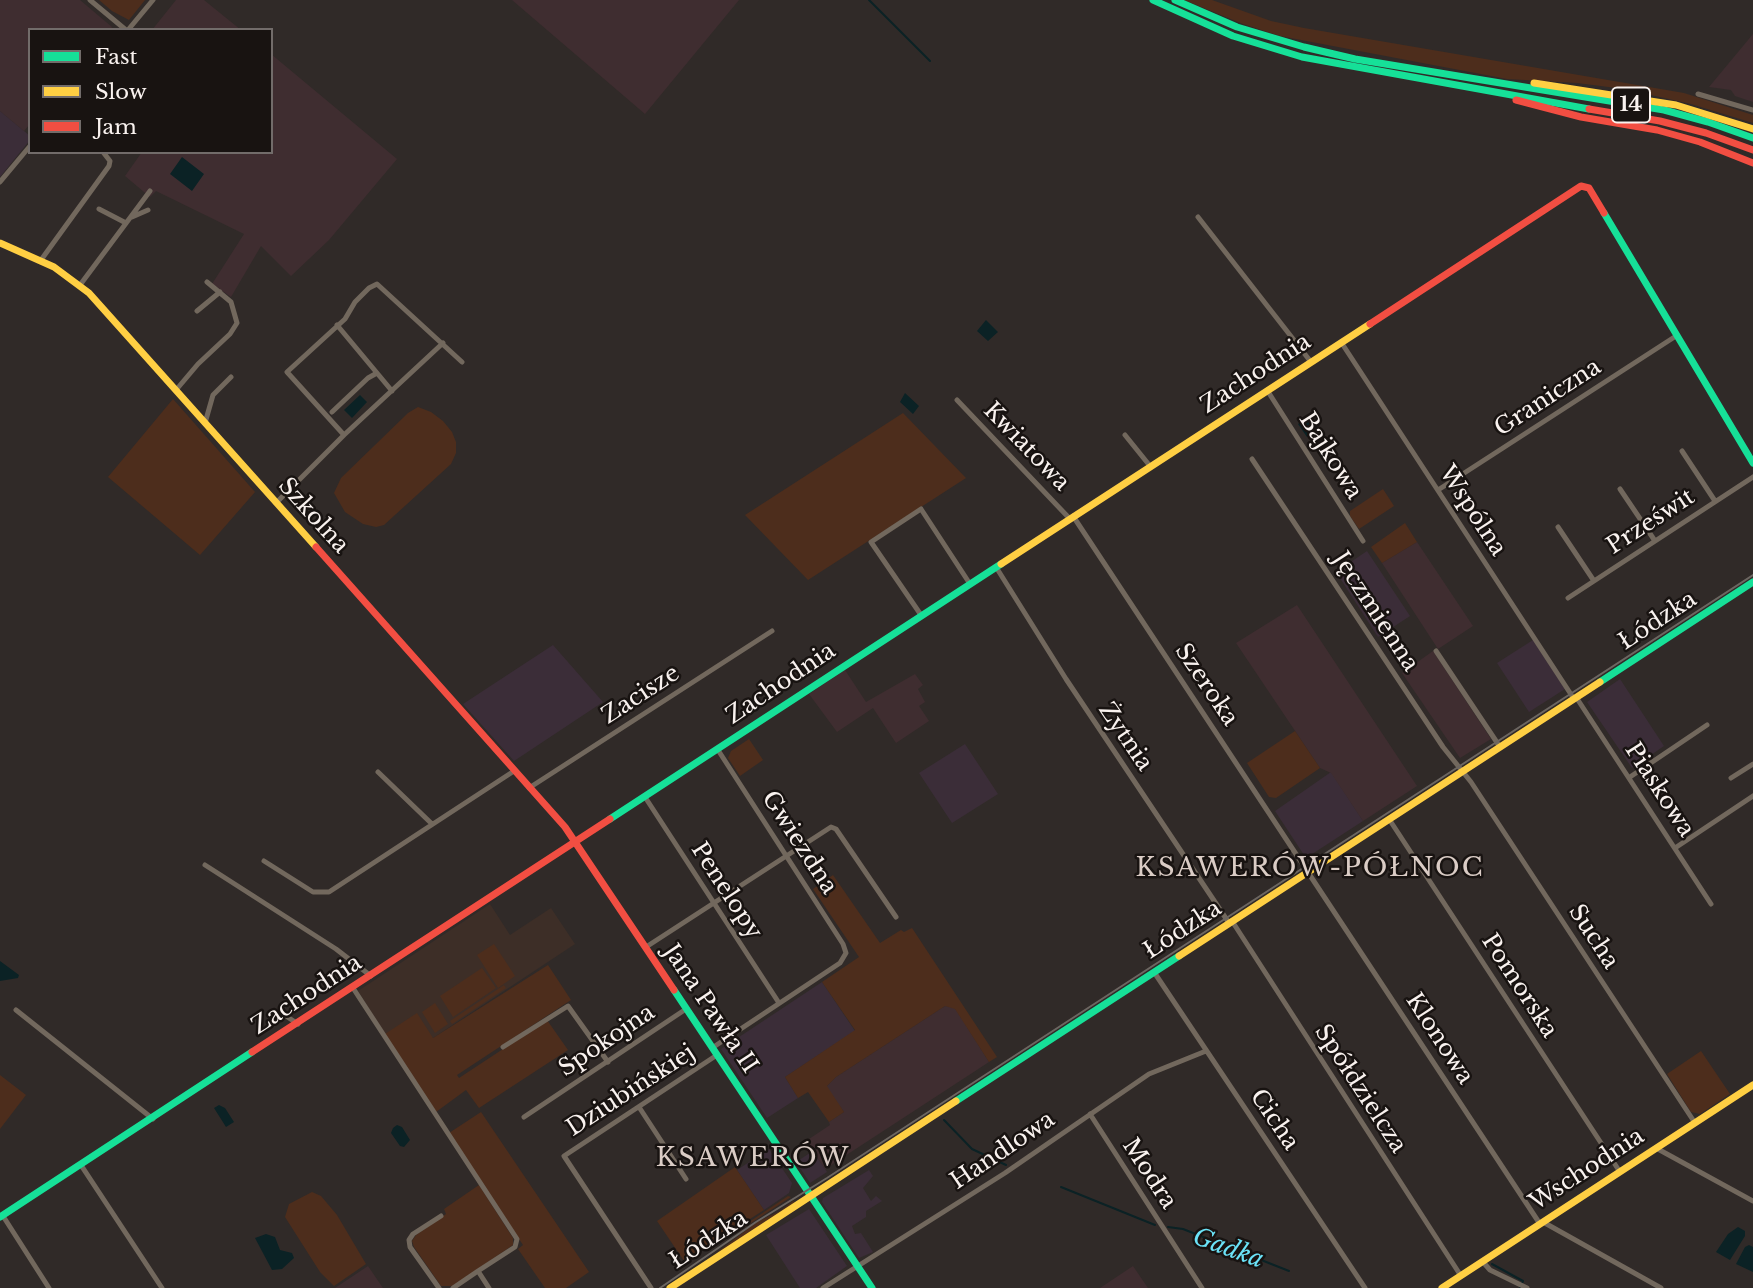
<!DOCTYPE html>
<meta charset="utf-8">
<style>
body{margin:0}
#map{position:relative;width:1753px;height:1288px;overflow:hidden;background:#302a28;font-family:"Libre Baskerville",serif}
canvas{display:block}
.legend{position:absolute;left:28px;top:28px;width:245px;height:126px;box-sizing:border-box;background:#181311;border:2px solid #726c6a;margin:0;padding:9px 12px;list-style:none;font-size:21px;color:#f9f2ef}
.legend li{display:flex;align-items:center;gap:14px;height:35px}
.legend b{width:35px;border:2px solid #726c6a}
</style>
<div id="map">
<canvas width="1753" height="1288"></canvas>
<ul class="legend">
<li><b style="height:9px;background:#16e098"></b>Fast</li>
<li><b style="height:9px;background:#ffcf43"></b>Slow</li>
<li><b style="height:9px;background:#f24e42"></b>Jam</li>
</ul>
</div>
<script>
const c = document.querySelector('canvas').getContext('2d');
c.lineJoin = 'round';
function fill(path, color) { c.fillStyle = color; c.fill(path, 'evenodd'); }
const poly = rows => new Path2D(rows.map(r => 'M' + r).join(''));
function strokePath(path, color, width, dash) { c.strokeStyle = color; c.lineWidth = width; c.lineCap = dash ? 'butt' : 'round'; c.setLineDash(dash || []); c.stroke(path); }
function write(font, color, halo, rows, align = 'center') {
  c.font = font + ' "Libre Baskerville",serif'; c.lineWidth = 5; c.setLineDash([]); c.textBaseline = 'middle'; c.strokeStyle = halo; c.fillStyle = color; for (const [text, x, y, turn = 0] of rows) {
    c.save(); c.translate(x, y); c.rotate((+turn || 0) * Math.PI / 180); c.textAlign = isNaN(turn) ? turn : align; if (halo) c.strokeText(text, 0, 0); c.fillText(text, 0, 0); c.restore();
  }
}
fill(poly([
 [0,111,30,136,30,140,0,177],
 [1367,551,1410,616,1378,637,1336,572],
 [1533,640,1565,689,1529,712,1497,663],
 [553,645,603,702,514,761,463,704],
 [1620,679,1664,746,1632,768,1587,702],
 [965,744,998,794,952,823,919,773],
 [1331,772,1363,821,1306,858,1275,811],
 [822,982,855,1031,785,1077,798,1098,767,1118,721,1049],
 [769,1149,792,1183,789,1193,764,1210,737,1170],
 [813,1151,827,1172,810,1183,796,1162],
 [869,1170,873,1176,863,1188,871,1201,876,1196,882,1201,866,1211,866,1217,852,1226,855,1234,861,1233,873,1252,859,1258,822,1202,823,1198],
 [809,1209,847,1266,816,1288,800,1288,766,1235]
]), '#3b2d38');
fill(poly([
 [0,0,80,0,112,27,110,30,30,30,30,124,24,131,0,111],
 [176,0,204,0,241,30,152,30],
 [512,0,739,0,645,114],
 [1753,34,1753,102,1735,96,1731,90,1709,87],
 [271,54,397,159,329,240,291,276,261,246,231,297,212,284,244,234,156,191,150,197,125,176,142,152,271,152],
 [1417,542,1473,626,1438,649,1382,563],
 [1297,605,1417,786,1363,821,1331,773,1320,768,1236,643],
 [1433,651,1491,739,1460,758,1402,673],
 [845,670,866,702,915,674,923,685,918,689,925,702,919,706,929,721,896,743,873,708,837,732,809,694],
 [945,1006,955,1008,989,1062,825,1169,806,1141,830,1125,829,1122,844,1112,826,1087,836,1077],
 [368,1266,383,1288,335,1288],
 [1133,1266,1148,1288,1100,1288]
]), '#3f2d30');
fill(poly([
 [490,904,510,935,551,908,575,944,433,1038,385,1034,358,991]
]), '#3d2e27');
fill(poly([
 [99,0,145,0,129,20,112,11],
 [1184,0,1212,0,1271,21,1304,28,1684,93,1753,115,1753,123,1691,104,1624,89,1577,83,1507,79,1280,36,1243,24],
 [173,399,255,492,200,555,108,477],
 [418,407,431,412,443,421,452,432,456,442,456,453,451,464,384,525,376,527,363,524,345,512,334,493,341,478,408,413],
 [903,413,966,478,808,580,745,515],
 [1383,489,1394,506,1359,529,1350,516,1350,511],
 [1405,523,1417,542,1382,563,1371,547],
 [1295,731,1320,768,1276,798,1269,797,1247,763],
 [749,739,763,760,740,776,728,758,731,751],
 [833,875,880,943,901,930,904,932,912,928,997,1057,989,1062,955,1009,945,1006,836,1077,827,1086,844,1112,829,1122,808,1092,798,1098,785,1077,855,1030,822,982,859,957,813,889],
 [494,944,515,976,498,988,477,955],
 [548,965,571,1000,457,1075,459,1078,547,1020,568,1050,479,1108,466,1090,436,1112,385,1034,417,1013,433,1038],
 [482,968,496,988,453,1017,440,996],
 [504,985,506,988,452,1024,450,1021],
 [435,1003,448,1024,435,1033,422,1012],
 [1701,1051,1730,1094,1700,1114,1691,1112,1667,1074],
 [0,1075,26,1095,0,1129],
 [481,1112,589,1272,566,1288,545,1288,518,1249,523,1245,449,1133],
 [735,1167,764,1210,684,1261,657,1221],
 [479,1185,513,1238,513,1245,453,1286,441,1286,414,1247,412,1241,416,1235,446,1214,444,1209],
 [312,1192,321,1196,337,1215,366,1264,334,1286,320,1272,285,1217,289,1204],
 [788,1196,791,1197,708,1251,707,1250],
 [793,1201,795,1202,711,1257,757,1222,780,1211]
]), '#4d2d1c');
fill(poly([
 [182,157,204,174,192,191,170,174],
 [986,320,998,332,988,341,977,331],
 [905,393,919,406,913,414,900,402],
 [360,395,367,402,352,418,344,410],
 [1310,416,1318,428,1307,437,1298,424],
 [0,961,19,975,18,978,0,981],
 [219,1105,225,1108,234,1122,226,1127,214,1108],
 [397,1125,402,1127,410,1140,404,1147,400,1146,391,1133,393,1128],
 [1738,1227,1745,1231,1745,1236,1730,1260,1716,1252,1728,1234],
 [266,1234,275,1237,280,1250,292,1253,294,1258,282,1269,272,1270,255,1238],
 [1749,1245,1753,1247,1753,1272,1736,1264,1745,1247]
]), '#0b2225');
strokePath(poly([
 [869,0,930,61],
 [944,1120,972,1149,1006,1165],
 [1061,1187,1155,1225],
 [1168,1227,1183,1229,1289,1271],
 [1492,1264,1523,1281,1520,1288]
]), '#0b2225', 2);
strokePath(poly([
 [90,0,126,30],
 [128,30,153,0],
 [1698,94,1753,110],
 [0,182,30,146],
 [99,209,126,223],
 [132,217,148,210],
 [1198,217,1311,362],
 [41,260,109,166,110,161,103,152],
 [80,285,150,191],
 [197,311,220,292],
 [337,325,392,391],
 [1341,342,1574,699],
 [176,390,198,364,230,334,237,323,231,302,207,282],
 [1267,390,1363,541],
 [957,400,1070,519],
 [332,412,368,378,377,373],
 [205,423,213,395,231,377],
 [344,435,287,372,345,319,355,302,369,288,377,284,462,362],
 [1125,435,1150,466],
 [1682,451,1715,501],
 [1252,459,1443,747,1471,782,1695,1123],
 [1620,489,1655,541],
 [1438,490,1676,336],
 [276,503,344,435,443,343],
 [1073,516,1540,1224],
 [1558,527,1594,581],
 [996,567,1066,679,1229,923],
 [1568,598,1753,477],
 [921,615,871,542,921,509,970,584],
 [1436,651,1500,747],
 [1576,697,1711,904],
 [378,772,432,824],
 [1630,777,1707,725],
 [1731,778,1753,764],
 [529,788,772,631],
 [645,797,779,1003],
 [1389,819,1620,1172],
 [1675,848,1753,796],
 [264,861,313,892,329,892,514,771],
 [205,865,336,949,371,976],
 [1232,921,1461,1276],
 [646,947,831,827,836,829,896,917],
 [1154,972,1365,1288],
 [353,988,517,1239,515,1247,478,1271],
 [16,1010,153,1119],
 [283,1014,298,1024],
 [503,1047,568,1006,608,1062],
 [712,1048,840,963,846,953,843,944,718,750],
 [639,1107,686,1179],
 [1090,1114,1202,1288],
 [524,1117,686,1009],
 [1656,1148,1753,1201],
 [81,1165,162,1288],
 [3,1216,49,1288],
 [1543,1222,1661,1288],
 [1483,1262,1490,1270,1527,1288],
 [439,1288,410,1247,409,1240,413,1234,441,1216],
 [453,1288,478,1271,489,1288],
 [651,1288,564,1156,717,1055],
 [823,1288,1005,1173,1149,1074,1206,1051]
]), '#72685d', 5);
strokePath(poly([
 [1153,0,1233,36,1302,57,1589,109],
 [1175,0,1237,27,1304,47,1355,59,1664,110,1708,122,1753,138],
 [1604,213,1753,463],
 [1600,682,1753,582],
 [610,819,1001,564],
 [674,990,872,1288],
 [956,1101,1179,956],
 [0,1217,252,1052]
]), '#16e098', 7);
strokePath(poly([
 [1534,83,1676,105,1753,129],
 [0,243,54,267,89,293,316,547],
 [1001,564,1370,324],
 [1179,956,1600,682],
 [670,1288,956,1101],
 [1442,1288,1753,1085]
]), '#ffcf43', 7);
strokePath(poly([
 [1516,100,1581,117,1657,130,1700,142,1753,163],
 [1589,109,1660,121,1706,133,1753,150],
 [1370,324,1581,186,1589,188,1604,213],
 [316,547,565,827,674,990],
 [252,1052,610,819]
]), '#f24e42', 7);
strokePath(poly([
 [660,1288,756,1222,827,1178,1753,575]
]), '#6c6661', 2);
for (const [x, y, w] of [
 [1631,105,38]
]) { const box = new Path2D(); box.roundRect(x - w / 2, y - 17.5, w, 35, 5); c.fillStyle = '#181311'; c.fill(box); strokePath(box, '#f9f2ef', 2); }
write('bold 21px', '#f9f2ef', null, [
 ["14",1631,105]
]);
write('23px', '#f9f2ef', '#181311', [
 ["Zachodnia",1256,374,-33],
 ["Graniczna",1548,398,-33],
 ["Kwiatowa",1026,447,46],
 ["Bajkowa",1330,456,58],
 ["Wspólna",1472,511,57],
 ["Szkolna",313,516,48],
 ["Prześwit",1651,522,-33],
 ["Jęczmienna",1375,612,57],
 ["Łódzka",1658,621,-33],
 ["Zachodnia",781,684,-34],
 ["Szeroka",1206,685,56],
 ["Zacisze",641,695,-33],
 ["Żytnia",1125,737,56],
 ["Piaskowa",1659,790,57],
 ["Gwiezdna",799,843,57],
 ["Penelopy",726,891,57],
 ["Łódzka",1183,930,-33],
 ["Sucha",1593,937,57],
 ["Pomorska",1519,986,57],
 ["Zachodnia",307,995,-33],
 ["Jana Pawła II",710,1009,56],
 ["Klonowa",1439,1039,57],
 ["Spokojna",607,1041,-34],
 ["Spółdzielcza",1360,1089,57],
 ["Dziubińskiej",631,1091,-33],
 ["Cicha",1274,1120,56],
 ["Handlowa",1003,1151,-34],
 ["Wschodnia",1587,1170,-33],
 ["Modra",1149,1174,57],
 ["Łódzka",709,1240,-33]
]);
write('italic 24px', '#6be3f8', '#181311', [
 ["Gadka",1228,1249,20]
]);
c.letterSpacing = '2px';
write('26px', '#daccc5', '#181311', [
 ["KSAWERÓW-PÓŁNOC",1310,869],
 ["KSAWERÓW",753,1159]
]);
c.letterSpacing = '0px';
</script>
